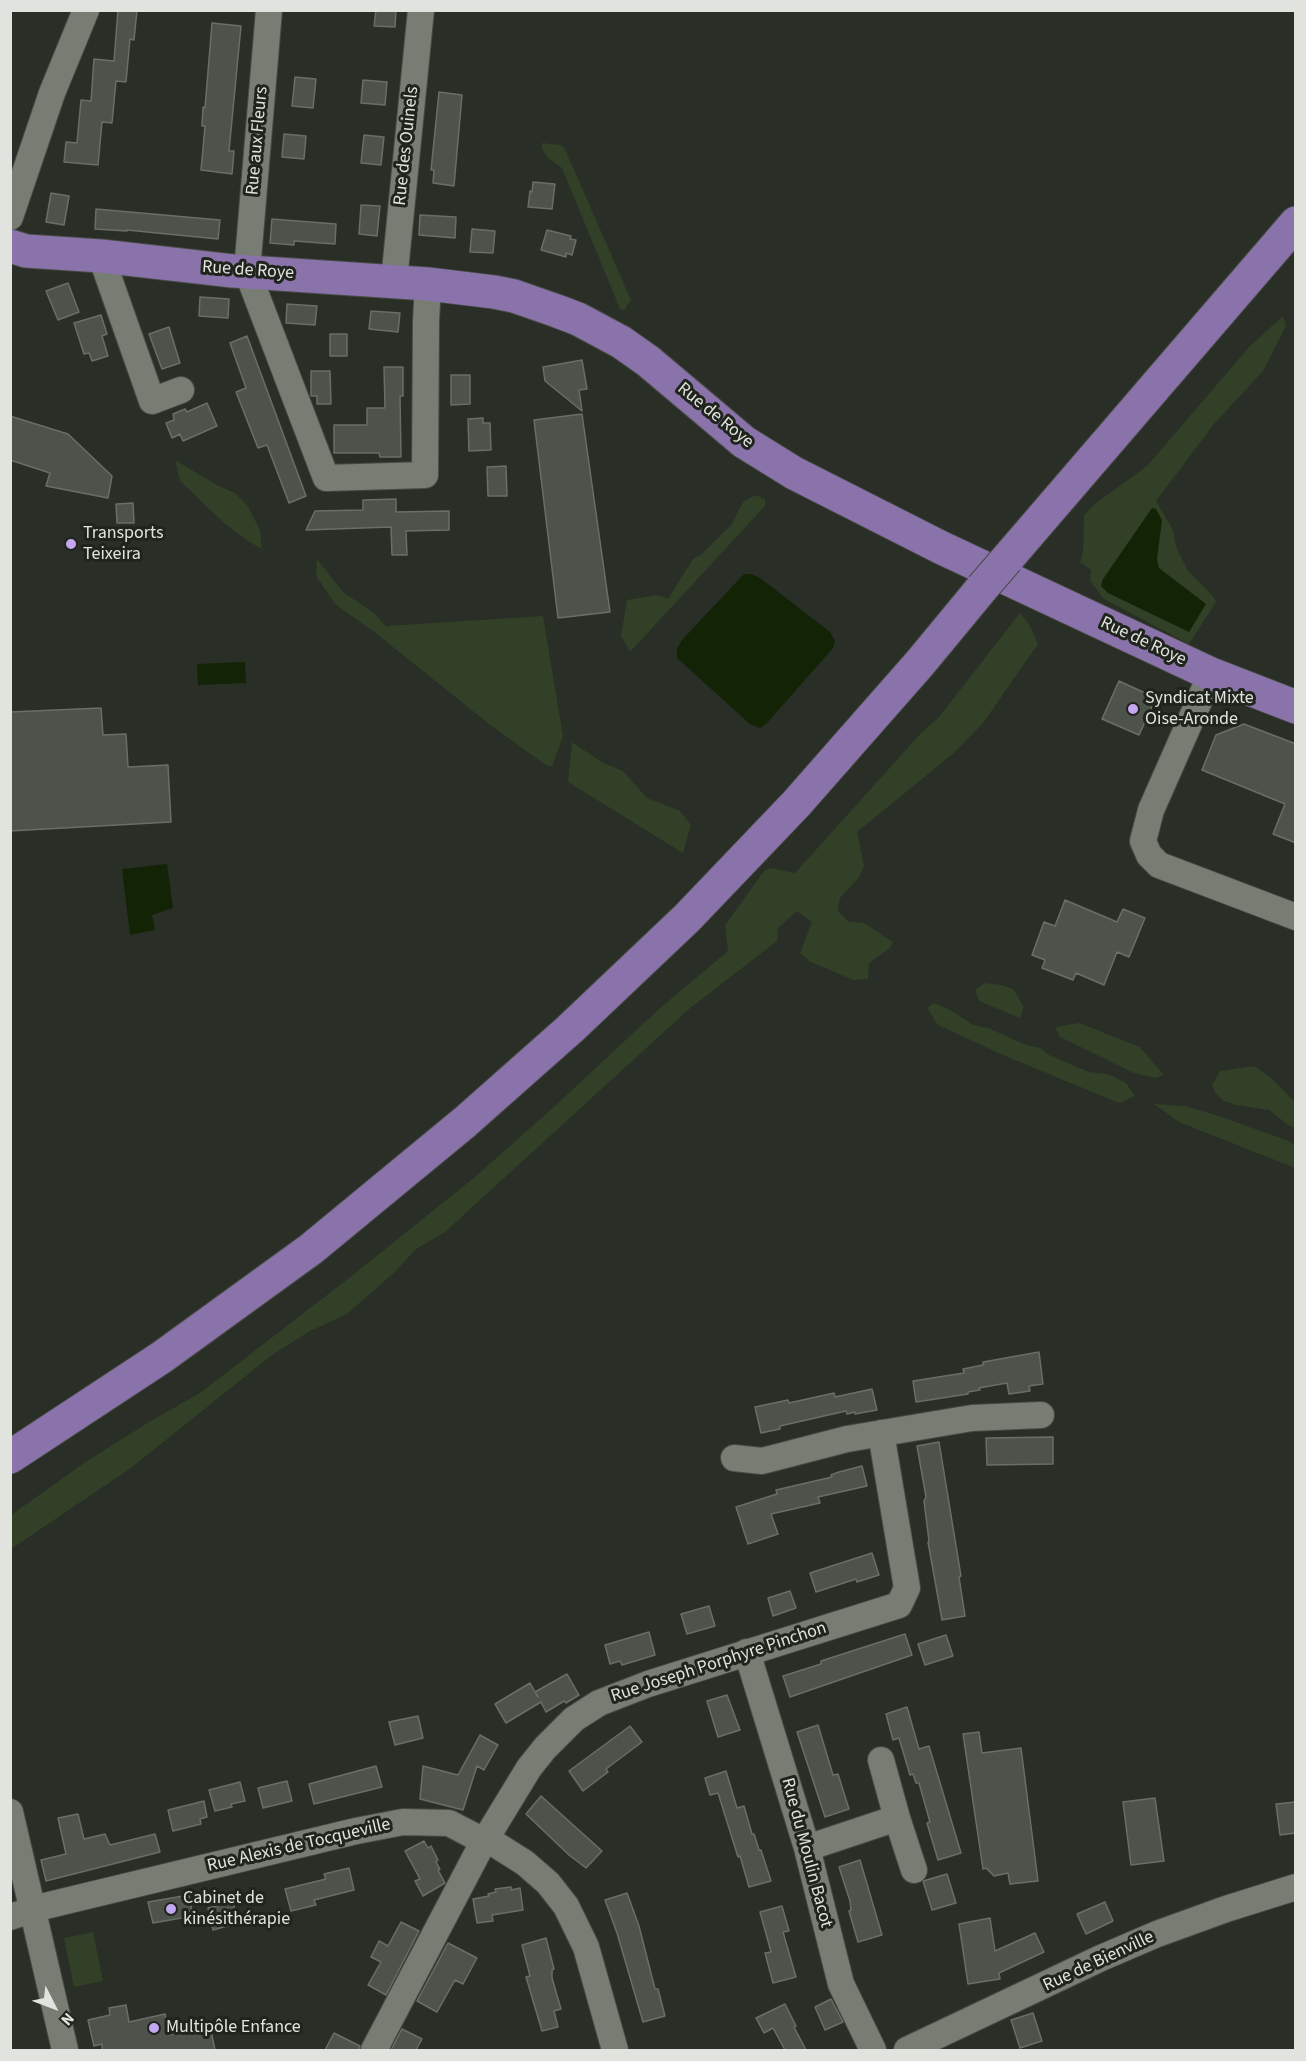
<!DOCTYPE html>
<meta charset="utf-8">
<style>
body{margin:0}
#map{position:relative;width:1306px;height:2061px;overflow:hidden;background:#292e26;font-family:"Source Sans 3",sans-serif}
canvas{display:block}
.frame{position:absolute;inset:0;border:12px solid #e0e3de;pointer-events:none}
.north{position:absolute;left:24px;top:1977px;width:60px;height:60px;-webkit-text-stroke:4px #1f241c;paint-order:stroke;rotate:132deg;font-size:16px;font-weight:700;line-height:24px;text-align:center;color:#e0e3de}
.north::after{content:'';display:block;margin:auto;width:21px;height:27px;background:#e0e3de;clip-path:polygon(50% 0,100% 100%,50% 72%,0 100%)}
</style>
<div id="map">
<canvas width="1306" height="2061"></canvas>
<div class="frame"></div>
<div class="north">N</div>
</div>
<script>
const c = document.querySelector('canvas').getContext('2d');
c.lineJoin = 'round';
function fill(path, color) { c.fillStyle = color; c.fill(path, 'evenodd'); }
const poly = rows => new Path2D(rows.map(r => 'M' + r).join(''));
function strokePath(path, color, width, dash) { c.strokeStyle = color; c.lineWidth = width; c.lineCap = dash ? 'butt' : 'round'; c.setLineDash(dash || []); c.stroke(path); }
function write(font, color, halo, rows, align = 'center') {
  c.font = font + ' "Source Sans 3",sans-serif'; c.lineWidth = 6; c.setLineDash([]); c.textBaseline = 'middle'; c.strokeStyle = halo; c.fillStyle = color; for (const [text, x, y, turn = 0] of rows) {
    c.save(); c.translate(x, y); c.rotate((+turn || 0) * Math.PI / 180); c.textAlign = isNaN(turn) ? turn : align; if (halo) c.strokeText(text, 0, 0); c.fillText(text, 0, 0); c.restore();
  }
}
fill(poly([
 [542,143,561,145,565,149,631,300,624,310,620,309,562,168,548,158,542,149],
 [1283,316,1286,326,1263,371,1214,424,1156,501,1173,530,1176,547,1188,571,1213,596,1216,602,1189,644,1104,599,1090,581,1091,570,1080,562,1083,551,1084,515,1096,503,1147,466,1249,347],
 [175,460,217,485,235,493,247,505,260,530,262,549,248,541,224,523,180,481],
 [755,495,765,499,765,506,630,652,621,636,627,600,657,595,668,599,693,559,701,555,731,525,743,502],
 [317,559,343,592,374,613,386,626,543,616,563,736,552,766,547,766,489,724,373,631,336,605,316,576],
 [1020,613,1030,626,1038,644,983,723,955,752,857,832,864,866,859,877,840,898,837,910,849,922,864,923,893,942,890,948,869,963,868,979,853,980,809,961,800,953,812,922,797,911,778,928,777,941,689,1009,445,1232,416,1249,396,1271,347,1314,310,1331,272,1355,131,1468,11,1549,11,1515,84,1463,149,1422,200,1393,349,1278,475,1177,556,1105,659,1009,728,951,725,925,764,871,770,868,795,873,921,733,939,717],
 [572,742,603,763,623,771,647,798,680,811,691,825,683,853,568,782],
 [984,983,1002,985,1013,989,1024,1007,1020,1018,979,1001,975,990],
 [934,1003,952,1011,973,1025,988,1028,1026,1045,1040,1048,1049,1055,1089,1072,1108,1074,1126,1083,1135,1096,1119,1103,1003,1055,938,1025,927,1008],
 [1079,1023,1140,1047,1164,1075,1155,1078,1134,1073,1060,1037,1055,1027],
 [1255,1066,1272,1079,1295,1102,1295,1128,1288,1125,1269,1110,1236,1105,1224,1101,1215,1092,1212,1085,1220,1071],
 [1154,1104,1185,1106,1213,1114,1289,1141,1295,1145,1295,1168,1179,1122],
 [93,1932,103,1981,74,1987,64,1938]
]), '#314026');
fill(poly([
 [1152,508,1156,509,1162,520,1157,559,1159,568,1206,604,1189,632,1108,593,1101,586,1103,579],
 [744,574,751,574,760,578,830,632,835,641,833,648,766,724,760,728,751,725,677,658,677,649,682,640],
 [245,662,246,683,198,685,197,664],
 [167,864,173,908,152,915,155,930,130,935,122,869]
]), '#132306');
const building = poly([
 [118,10,137,10,134,40,130,39,126,82,116,81,112,123,102,122,98,165,64,162,66,142,77,143,81,100,91,101,94,59,114,61,118,10],
 [376,10,396,10,395,27,374,26,376,10],
 [212,23,241,26,229,151,234,151,232,174,201,170,205,126,202,126,203,107,205,108,212,23],
 [295,77,316,79,313,108,292,106,295,77],
 [363,80,387,82,385,105,361,103,363,80],
 [439,92,462,95,454,186,433,183,434,170,431,170,439,92],
 [284,134,306,136,304,159,282,157,284,134],
 [364,135,384,137,381,165,361,163,364,135],
 [533,182,555,184,552,209,528,207,530,191,532,192,533,182],
 [51,193,69,196,64,225,46,222,51,193],
 [361,205,380,206,377,236,359,234,361,205],
 [96,209,220,220,218,239,127,230,127,231,95,229,96,209],
 [420,215,456,217,455,238,419,235,420,215],
 [272,219,336,224,335,244,294,241,294,245,270,243,272,219],
 [472,229,495,231,493,253,470,252,472,229],
 [547,230,571,236,570,239,576,240,572,255,566,253,566,257,541,250,547,230],
 [68,283,79,312,58,320,46,291,68,283],
 [200,297,229,299,228,318,199,316,200,297],
 [287,304,317,306,315,325,286,323,287,304],
 [371,311,400,313,398,332,369,329,371,311],
 [101,315,107,334,102,336,108,356,92,361,89,353,84,354,74,323,101,315],
 [169,327,180,363,162,369,149,334,169,327],
 [330,334,347,334,347,356,330,356,330,334],
 [247,336,306,496,289,503,267,445,258,448,236,392,246,388,230,343,247,336],
 [582,360,587,389,579,390,582,411,545,381,543,367,582,360],
 [384,367,403,367,403,396,400,396,401,457,380,457,379,453,334,453,334,425,367,425,367,408,385,408,384,367],
 [311,371,330,371,331,404,317,404,317,396,311,396,311,371],
 [451,375,470,375,470,404,451,405,451,375],
 [207,403,217,426,183,441,180,434,172,438,166,423,174,420,173,414,185,409,187,412,207,403],
 [582,414,610,612,558,618,534,420,582,414],
 [10,416,68,434,112,476,108,498,46,486,50,473,10,460,10,416],
 [483,418,483,423,490,423,491,450,469,451,468,419,483,418],
 [506,466,507,496,488,496,487,467,506,466],
 [396,499,396,512,449,511,449,530,406,531,407,555,392,555,391,527,306,530,315,511,363,510,363,500,396,499],
 [133,503,134,523,117,523,116,504,133,503],
 [1119,681,1156,698,1139,735,1102,719,1119,681],
 [101,708,103,735,126,734,128,767,168,765,171,822,10,831,10,712,101,708],
 [1244,724,1296,744,1296,843,1273,834,1285,804,1202,770,1216,735,1244,724],
 [1065,900,1117,922,1123,909,1145,918,1129,957,1117,952,1104,985,1076,973,1073,980,1042,968,1045,960,1032,955,1044,922,1055,926,1065,900],
 [1039,1352,1043,1384,1029,1386,1030,1391,1009,1394,1007,1383,979,1388,980,1390,968,1392,968,1394,916,1402,913,1381,964,1373,963,1369,983,1365,983,1362,1039,1352],
 [872,1389,877,1410,855,1414,855,1412,847,1414,846,1411,780,1426,780,1429,761,1433,755,1407,788,1400,789,1403,834,1393,835,1397,872,1389],
 [1053,1437,1053,1464,987,1465,986,1438,1053,1437],
 [939,1442,961,1576,959,1577,965,1616,942,1620,928,1542,929,1541,924,1501,926,1497,917,1446,939,1442],
 [862,1466,867,1486,818,1497,820,1503,771,1514,778,1534,748,1544,736,1507,777,1494,776,1490,832,1477,831,1475,839,1472,862,1466],
 [872,1553,879,1575,857,1582,856,1579,816,1592,810,1573,872,1553],
 [790,1591,796,1608,773,1616,768,1598,790,1591],
 [709,1606,715,1626,687,1634,681,1614,709,1606],
 [649,1632,655,1655,622,1665,620,1661,610,1664,605,1645,649,1632],
 [905,1634,912,1655,790,1697,783,1676,821,1664,821,1661,905,1634],
 [946,1635,953,1656,925,1665,918,1644,946,1635],
 [567,1674,579,1695,566,1703,564,1701,546,1712,541,1702,506,1723,495,1704,530,1683,538,1697,535,1692,567,1674],
 [727,1695,740,1730,718,1737,707,1701,727,1695],
 [907,1707,919,1749,929,1746,961,1853,938,1860,927,1823,930,1822,919,1783,916,1783,913,1774,910,1775,899,1738,893,1740,886,1714,907,1707],
 [418,1716,423,1738,395,1745,389,1722,418,1716],
 [818,1725,833,1775,838,1774,849,1809,825,1817,797,1732,818,1725],
 [630,1726,642,1742,606,1769,608,1772,583,1791,569,1771,630,1726],
 [979,1732,982,1753,1021,1748,1038,1881,1010,1884,1008,1873,994,1876,986,1868,983,1869,963,1734,979,1732],
 [480,1735,498,1745,484,1770,477,1766,463,1810,420,1799,423,1766,458,1775,480,1735],
 [376,1766,382,1787,314,1804,309,1784,376,1766],
 [726,1771,737,1808,744,1806,752,1834,754,1834,759,1850,761,1850,771,1881,749,1887,740,1856,738,1857,718,1793,710,1795,705,1778,726,1771],
 [287,1781,292,1801,263,1808,258,1788,287,1781],
 [240,1782,245,1801,231,1804,232,1807,215,1811,209,1790,240,1782],
 [541,1796,602,1851,586,1868,569,1855,526,1814,541,1796],
 [1155,1798,1164,1861,1131,1865,1123,1802,1155,1798],
 [204,1801,207,1817,200,1819,201,1824,173,1831,168,1810,204,1801],
 [1295,1802,1296,1833,1280,1835,1276,1804,1295,1802],
 [78,1814,84,1839,105,1834,110,1845,155,1834,160,1852,46,1881,41,1860,66,1854,58,1818,78,1814],
 [424,1841,428,1848,431,1846,438,1860,436,1862,440,1869,438,1870,445,1883,423,1896,415,1881,420,1879,405,1851,424,1841],
 [860,1860,882,1935,858,1942,849,1911,851,1910,850,1901,839,1867,860,1860],
 [349,1868,354,1890,314,1900,316,1905,291,1911,285,1889,326,1879,324,1874,349,1868],
 [947,1874,956,1903,932,1910,923,1881,947,1874],
 [511,1887,511,1890,520,1888,523,1910,492,1915,493,1921,477,1923,473,1899,489,1896,488,1894,496,1892,495,1889,511,1887],
 [627,1893,639,1926,655,1989,658,1989,665,2016,643,2022,617,1933,605,1900,627,1893],
 [189,1895,193,1916,153,1923,148,1902,189,1895],
 [233,1902,238,1923,213,1930,208,1908,233,1902],
 [1105,1902,1113,1921,1086,1934,1077,1914,1105,1902],
 [782,1906,789,1931,783,1932,796,1977,773,1983,765,1953,771,1952,760,1912,782,1906],
 [990,1918,995,1951,1035,1933,1044,1952,999,1973,1000,1979,968,1984,959,1924,990,1918],
 [401,1922,419,1931,386,1995,368,1985,381,1962,371,1957,379,1941,388,1946,401,1922],
 [546,1938,554,1969,552,1970,552,1978,561,2009,554,2011,558,2027,542,2031,526,1977,530,1976,522,1945,546,1938],
 [448,1943,477,1958,463,1984,455,1980,437,2012,417,2001,448,1943],
 [831,1999,843,2022,825,2030,815,2007,831,1999],
 [785,2004,796,2026,794,2027,806,2050,785,2050,773,2028,764,2033,756,2018,785,2004],
 [126,2005,129,2022,165,2014,169,2035,210,2026,215,2050,102,2050,102,2044,94,2046,88,2020,110,2015,109,2008,126,2005],
 [1033,2013,1042,2041,1020,2048,1011,2020,1033,2013],
 [402,2029,422,2039,416,2050,391,2050,402,2029],
 [334,2033,360,2046,359,2050,325,2050,334,2033]
]);
fill(building, '#4d534a');
strokePath(building, '#696f65', 1.5);
const minor = poly([
 [269,10,247,271,326,478,425,475,426,321,428,284],
 [10,217,52,93,86,10],
 [101,256,152,401,181,390],
 [394,281,421,10],
 [1211,674,1151,810,1143,841,1149,855,1159,865,1296,917],
 [734,1458,762,1461,847,1439,972,1418,1041,1415],
 [747,1652,807,1848,841,1984,873,2050],
 [10,1812,65,2050],
 [897,1818,914,1870],
 [807,1848,897,1818,881,1760],
 [10,1917,41,1907,356,1831,403,1822,449,1823,474,1836,495,1844,525,1863,548,1883,566,1906,586,1947,615,2050],
 [374,2050,479,1850,529,1768,545,1748,574,1719,599,1703,648,1684,899,1605,907,1588,881,1433],
 [907,2050,1101,1958,1157,1934,1226,1909,1296,1887]
]);
const major = poly([
 [10,246,26,251,101,256,233,271,428,284,494,292,514,296,557,311,578,319,621,342,648,361,744,442,794,473,942,548,1211,674,1296,707],
 [1007,559,1296,223],
 [10,1457,162,1357,311,1249,465,1122,570,1029,687,918,796,804,920,663,982,588]
]);
strokePath(minor, '#484b45', 28);
strokePath(major, '#484b45', 35);
strokePath(minor, '#777d73', 26);
strokePath(major, '#8a73aa', 33);
const majorBridge = poly([
 [982,588,1007,559]
]);
strokePath(majorBridge, '#484b45', 35, []);
strokePath(majorBridge, '#8a73aa', 33);
for (const [x, y, r, color] of [
 [71,544,6,"#c4a7f1"],
 [1133,709,6,"#c4a7f1"],
 [171,1909,6,"#c4a7f1"],
 [154,2028,6,"#c4a7f1"]
]) { const dot = new Path2D(); dot.arc(x, y, r, 0, 2 * Math.PI); c.fillStyle = color; c.fill(dot); strokePath(dot, '#1f241c', 2); }
write('18px', '#e0e3de', '#1f241c', [
 ["Rue aux Fleurs",258,141,-85],
 ["Rue des Ouinels",407,146,-84],
 ["Rue de Roye",248,271,4],
 ["Rue de Roye",715,416,39],
 ["Rue de Roye",1143,642,25],
 ["Rue Joseph Porphyre Pinchon",719,1663,-18],
 ["Rue Alexis de Tocqueville",299,1846,-13],
 ["Rue du Moulin Bacot",806,1853,75],
 ["Rue de Bienville",1099,1962,-25]
]);
write('18px', '#e0e3de', '#1f241c', [
 ["Transports",83,534],
 ["Teixeira",83,555],
 ["Syndicat Mixte",1145,699],
 ["Oise-Aronde",1145,720],
 ["Cabinet de",183,1899],
 ["kinésithérapie",183,1920],
 ["Multipôle Enfance",166,2028]
], 'left');
</script>
